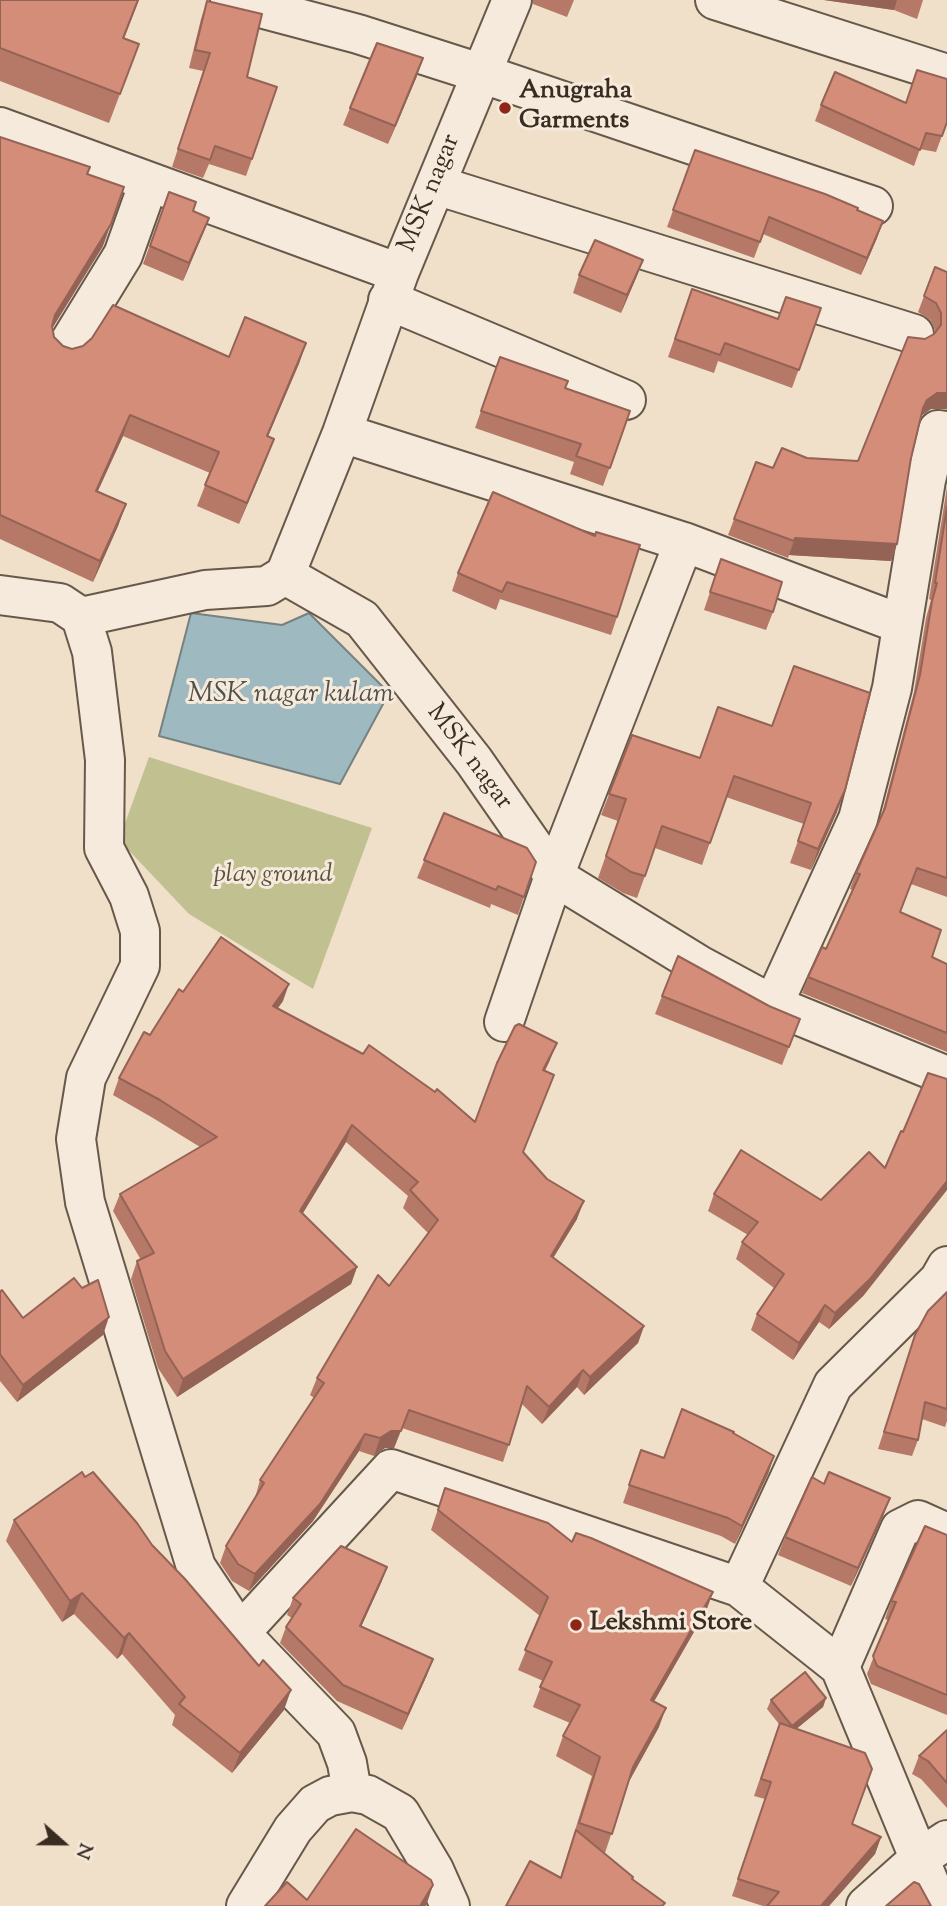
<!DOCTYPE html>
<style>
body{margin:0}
#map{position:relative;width:947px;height:1906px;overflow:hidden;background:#f0dfc9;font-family:"Sorts Mill Goudy",serif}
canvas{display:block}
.north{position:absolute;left:28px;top:1808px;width:70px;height:70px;-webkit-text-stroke:5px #f5eadc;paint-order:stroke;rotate:111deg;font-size:19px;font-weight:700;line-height:28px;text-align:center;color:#392c20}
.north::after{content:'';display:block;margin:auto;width:24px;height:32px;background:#392c20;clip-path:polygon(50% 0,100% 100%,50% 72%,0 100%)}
</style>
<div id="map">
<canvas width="947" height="1906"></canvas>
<div class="north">N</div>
</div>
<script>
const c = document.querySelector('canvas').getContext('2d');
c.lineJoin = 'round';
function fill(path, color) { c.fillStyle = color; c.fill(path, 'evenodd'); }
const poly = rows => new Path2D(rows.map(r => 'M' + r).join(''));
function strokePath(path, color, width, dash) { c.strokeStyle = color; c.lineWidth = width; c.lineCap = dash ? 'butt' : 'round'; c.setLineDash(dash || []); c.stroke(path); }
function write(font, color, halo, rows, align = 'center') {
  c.font = font + ' "Sorts Mill Goudy",serif'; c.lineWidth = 6; c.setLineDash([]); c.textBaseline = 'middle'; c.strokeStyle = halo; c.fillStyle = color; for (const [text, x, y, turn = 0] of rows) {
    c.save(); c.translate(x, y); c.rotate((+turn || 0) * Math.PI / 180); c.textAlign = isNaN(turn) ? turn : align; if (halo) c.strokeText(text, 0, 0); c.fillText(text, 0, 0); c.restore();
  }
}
fill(poly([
 [149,757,372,828,313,989,189,914,119,840]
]), '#c1c091');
const water = poly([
 [191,613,282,625,309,613,389,693,340,784,159,736,191,613]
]);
fill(water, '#9ebac0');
strokePath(water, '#768180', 2);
const street = poly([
 [230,0,358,34,480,73,873,206],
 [512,0,399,273,342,433,285,575,362,619,474,761,554,876,699,965,773,1005,947,1076],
 [715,0,947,74],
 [0,127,399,273],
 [436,185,914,334],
 [388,300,626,400],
 [66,348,123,255,149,182],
 [342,433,684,542,901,624],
 [0,595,60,603,81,617,92,652,105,760,104,848,129,896,140,931,140,966,86,1078,76,1139,85,1202,196,1567,240,1633,336,1733,347,1763,352,1792],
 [81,617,205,590,267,586,285,575],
 [773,1005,858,819,892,688,926,480,938,430,947,431],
 [504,1022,554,876,684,542],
 [739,1587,833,1385,939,1280,947,1266],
 [240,1633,391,1469,739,1587,840,1667,939,1906],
 [840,1667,900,1529,918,1520,947,1533],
 [246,1906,293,1829,315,1804,330,1796,352,1792,368,1795,400,1813,434,1870,450,1906],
 [866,1906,920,1858,947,1840]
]);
strokePath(street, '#67594a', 42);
strokePath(street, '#f5eadc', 38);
fill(poly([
 [0,0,139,0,124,39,139,44,109,123,0,81],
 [533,0,574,0,567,17,533,4],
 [824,0,923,0,917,19,894,10],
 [207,1,247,77,252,159,246,176,209,164,203,178,172,167,203,71,189,68,201,19],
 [417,76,388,144,343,125,350,108],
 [821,105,947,122,936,152,920,149,914,166,815,121],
 [0,137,87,174,103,246,52,328,54,337,63,346,72,349,229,357,306,343,268,436,266,460,239,524,197,506,210,473,123,436,98,491,126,504,118,526,93,582,0,539],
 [695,150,857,210,877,238,861,275,763,234,754,258,667,227],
 [169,192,193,211,209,218,183,281,143,264],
 [643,260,636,278,621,313,573,293,579,275],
 [935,267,947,272,947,409,931,409,921,416,911,458,897,544,891,561,789,555,788,558,728,535,756,462,773,468,807,458,858,461,925,339,935,333,935,330,930,320,918,312],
 [692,289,778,319,821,308,792,388,718,361,714,373,668,357],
 [500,357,565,388,630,411,603,486,570,474,574,462,475,428],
 [947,487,947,897,911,884,900,912,932,957,947,964,947,1052,802,993,808,977,826,949,853,890,850,889,856,873,881,817,914,692,926,618,931,600,929,599],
 [595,536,617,617,611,635,500,599,496,610,452,591,458,573],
 [721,559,773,612,766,630,704,610],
 [632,735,837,812,811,870,790,863,804,824,726,797,702,865,655,848,637,898,623,893,598,878,618,821,601,815],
 [444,813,524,897,518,915,491,904,490,908,417,878],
 [183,992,283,1001,277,1009,475,1122,550,1060,545,1071,554,1075,523,1152,577,1219,553,1258,644,1326,638,1343,584,1395,577,1387,542,1424,522,1404,503,1462,402,1428,394,1448,385,1448,374,1456,359,1451,313,1521,249,1591,232,1581,220,1563,226,1546,255,1498,260,1480,314,1398,310,1395,317,1378,389,1286,428,1233,403,1208,408,1196,346,1142,302,1214,357,1267,351,1284,177,1397,158,1368,131,1279,137,1261,141,1260,113,1211,120,1194,200,1147,153,1118,113,1095,119,1078],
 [662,996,769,1006,800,1019,782,1065,655,1014],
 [903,1132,864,1295,829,1329,819,1322,793,1360,751,1330,757,1314,774,1288,736,1259,742,1242,748,1235,708,1211,714,1194,821,1200,885,1168],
 [82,1288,103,1335,17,1402,0,1381,0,1292,23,1318],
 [947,1292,947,1421,945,1427,922,1419,918,1440,912,1456,878,1449,915,1335],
 [733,1433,774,1456,768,1474,735,1544,721,1536,623,1503,641,1450,664,1458],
 [85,1477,152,1545,284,1710,232,1773,172,1725,175,1715,122,1654,117,1659,74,1614,62,1622,6,1541,14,1520],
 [824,1484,890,1498,883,1516,851,1586,778,1555,785,1537],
 [445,1488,572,1542,713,1592,706,1611,654,1701,659,1727,628,1783,605,1853,560,1878,592,1776,556,1756,563,1736,570,1723,533,1707,543,1681,518,1670,540,1616,431,1530],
 [945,1535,947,1535,947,1715,871,1684,867,1674,888,1620,885,1619,891,1601],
 [387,1567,381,1583,361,1627,427,1675,402,1730,337,1701,280,1643,286,1627,292,1618,287,1615,293,1598],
 [826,1698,823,1707,796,1729,852,1824,881,1837,875,1854,829,1906,763,1906,732,1896,765,1799,754,1796,779,1724,767,1709,771,1700],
 [947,1730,947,1808,921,1779,912,1774,919,1756]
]), '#b67968');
fill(poly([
 [824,0,897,0,894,10],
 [423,58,417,76,388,144,395,126],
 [209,218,202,236,183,281,189,263],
 [883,221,877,238,861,275,867,258],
 [111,224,103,246,47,337,55,315],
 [643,260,636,278,621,313,627,295],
 [306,343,299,364,259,457,267,436],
 [937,393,947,393,947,409,931,409,921,416,923,408,927,400],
 [130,415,123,436,88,512,96,491],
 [274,439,266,460,239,524,247,503],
 [126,504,118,526,93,582,100,561],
 [795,538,897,544,891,561,789,555],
 [845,790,837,812,811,870,818,849],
 [289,984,283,1001,267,1023,273,1006],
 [557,1043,550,1060,536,1087,543,1070],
 [352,1125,346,1142,294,1228,300,1211],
 [947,1181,947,1190,864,1295,829,1329,835,1313],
 [584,1201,577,1219,544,1273,551,1256],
 [357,1267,351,1284,177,1397,183,1379],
 [825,1305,819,1322,793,1360,799,1343],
 [109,1317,103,1335,17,1402,23,1385],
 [644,1326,638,1343,584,1395,590,1377],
 [583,1370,577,1387,542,1424,549,1407],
 [409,1410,394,1448,385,1448,374,1456,380,1438],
 [365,1434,359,1451,313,1521,249,1591,255,1574],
 [774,1456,768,1474,735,1544,742,1526],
 [890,1498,883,1516,851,1586,858,1568],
 [387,1567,381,1583,354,1642,360,1626],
 [713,1592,706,1611,644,1719,651,1700],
 [82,1593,74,1614,62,1622,70,1601],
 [129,1633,122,1654,117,1659,124,1638],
 [433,1659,427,1675,402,1730,408,1714],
 [291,1690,284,1710,232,1773,240,1753],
 [826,1698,823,1707,789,1735,792,1726],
 [666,1708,659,1727,626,1787,633,1767],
 [881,1837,875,1854,829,1906,821,1906],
 [433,1885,426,1906,420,1906]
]), '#946355');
const building = poly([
 [0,0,138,0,123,38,139,44,120,94,0,48,0,0],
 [207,1,262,14,247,77,277,87,252,159,215,146,210,160,178,149,210,53,195,50,207,1],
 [377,43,423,58,395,126,350,108,377,43],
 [917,70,947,79,947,122,942,136,926,133,920,150,821,105,835,72,906,103,917,70],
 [0,137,90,167,87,174,124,187,111,224,55,315,52,326,54,337,63,346,72,349,83,346,92,338,113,305,229,357,245,317,306,343,267,436,274,439,247,503,205,485,219,452,130,415,96,491,126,504,100,561,0,515,0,137],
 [695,150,825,194,858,208,857,210,883,221,867,258,769,217,760,242,673,210,695,150],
 [169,192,196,202,193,211,209,218,189,263,150,246,169,192],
 [595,240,643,260,627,295,579,275,595,240],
 [935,267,947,272,947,393,937,393,927,400,923,408,911,458,897,544,795,538,794,541,734,519,756,462,773,468,782,448,807,458,858,461,908,337,925,339,934,334,941,325,941,313,936,303,924,296,935,267],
 [692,289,778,319,786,297,821,308,799,370,725,343,720,355,675,339,692,289],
 [500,357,568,381,565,388,630,411,610,468,576,456,581,444,481,411,500,357],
 [493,492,595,536,596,532,640,545,617,617,507,582,502,592,458,573,493,492],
 [947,507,947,878,917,868,900,912,941,930,932,957,947,964,947,1033,808,977,822,947,826,949,860,874,856,873,885,808,920,675,932,601,937,583,935,583,947,507],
 [721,559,782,582,773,612,710,592,721,559],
 [794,666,870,693,845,790,818,849,798,841,811,803,734,776,710,843,662,826,645,876,631,872,606,856,626,799,609,794,632,735,700,758,718,707,772,726,794,666],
 [444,813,527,848,536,862,524,897,498,886,496,890,424,860,444,813],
 [221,937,289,984,273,1006,363,1054,369,1045,435,1092,437,1089,475,1122,497,1063,515,1026,519,1024,557,1043,543,1070,554,1075,523,1152,547,1179,584,1201,551,1256,644,1326,590,1377,583,1370,549,1407,527,1386,509,1445,409,1410,401,1431,391,1431,380,1438,365,1434,320,1504,255,1574,238,1564,226,1546,264,1483,260,1480,324,1383,317,1378,378,1275,389,1286,438,1220,410,1190,418,1182,352,1125,300,1211,357,1267,183,1379,165,1351,137,1261,154,1253,120,1194,217,1137,160,1100,119,1078,144,1032,150,1035,179,989,183,992,221,937],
 [678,956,769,1006,800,1019,789,1047,662,996,678,956],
 [928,1073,947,1079,947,1181,870,1279,835,1313,825,1305,799,1343,757,1314,784,1274,742,1242,758,1222,714,1194,741,1150,821,1200,869,1152,885,1168,901,1131,903,1132,928,1073],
 [74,1278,82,1288,98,1280,109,1317,23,1385,0,1354,0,1292,2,1290,23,1318,74,1278],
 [947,1292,947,1409,925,1402,918,1440,884,1432,915,1335,928,1311,947,1292],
 [682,1409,734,1432,733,1433,774,1456,742,1526,728,1518,629,1485,641,1450,664,1458,682,1409],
 [82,1472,85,1477,93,1472,137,1523,152,1545,185,1579,259,1666,263,1660,291,1690,240,1753,179,1704,185,1697,129,1633,124,1638,82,1593,70,1601,14,1520,82,1472],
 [829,1472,890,1498,858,1568,785,1537,812,1477,824,1484,829,1472],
 [445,1488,548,1523,572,1542,576,1533,591,1538,713,1592,651,1700,666,1708,633,1767,612,1834,579,1823,600,1757,563,1736,580,1705,540,1687,552,1662,525,1650,548,1597,438,1510,445,1488],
 [925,1526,947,1535,947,1695,877,1666,873,1656,896,1602,891,1601,925,1526],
 [341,1546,387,1567,360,1626,433,1659,408,1714,343,1685,286,1627,301,1604,293,1598,341,1546],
 [805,1672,826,1698,792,1726,771,1700,805,1672],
 [780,1723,865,1753,872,1769,852,1824,881,1837,821,1906,767,1906,779,1892,738,1879,771,1782,761,1779,780,1723],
 [947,1730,947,1783,928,1761,919,1756,947,1730],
 [356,1829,431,1880,433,1885,420,1906,265,1906,287,1882,307,1900,356,1829],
 [576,1830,633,1877,632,1879,665,1903,662,1906,506,1906,530,1861,561,1878,576,1830],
 [914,1882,919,1884,931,1906,886,1906,914,1882]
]);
fill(building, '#d48d79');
strokePath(building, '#946355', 2);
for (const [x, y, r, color] of [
 [505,108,7,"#8f2418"],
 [576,1625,7,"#8f2418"]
]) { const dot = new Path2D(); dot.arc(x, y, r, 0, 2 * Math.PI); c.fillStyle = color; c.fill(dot); strokePath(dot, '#f5eadc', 2.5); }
write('bold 26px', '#392c20', '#f5eadc', [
 ["Anugraha",519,93],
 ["Garments",519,123],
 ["Lekshmi Store",590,1625]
], 'left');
write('26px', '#392c20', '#f5eadc', [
 ["MSK nagar",431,194,-68],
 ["MSK nagar",468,758,53]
]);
write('italic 26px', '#5b513c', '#f5eadc', [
 ["play ground",273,877]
]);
write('italic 28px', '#525048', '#f5eadc', [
 ["MSK nagar kulam",291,696]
]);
</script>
